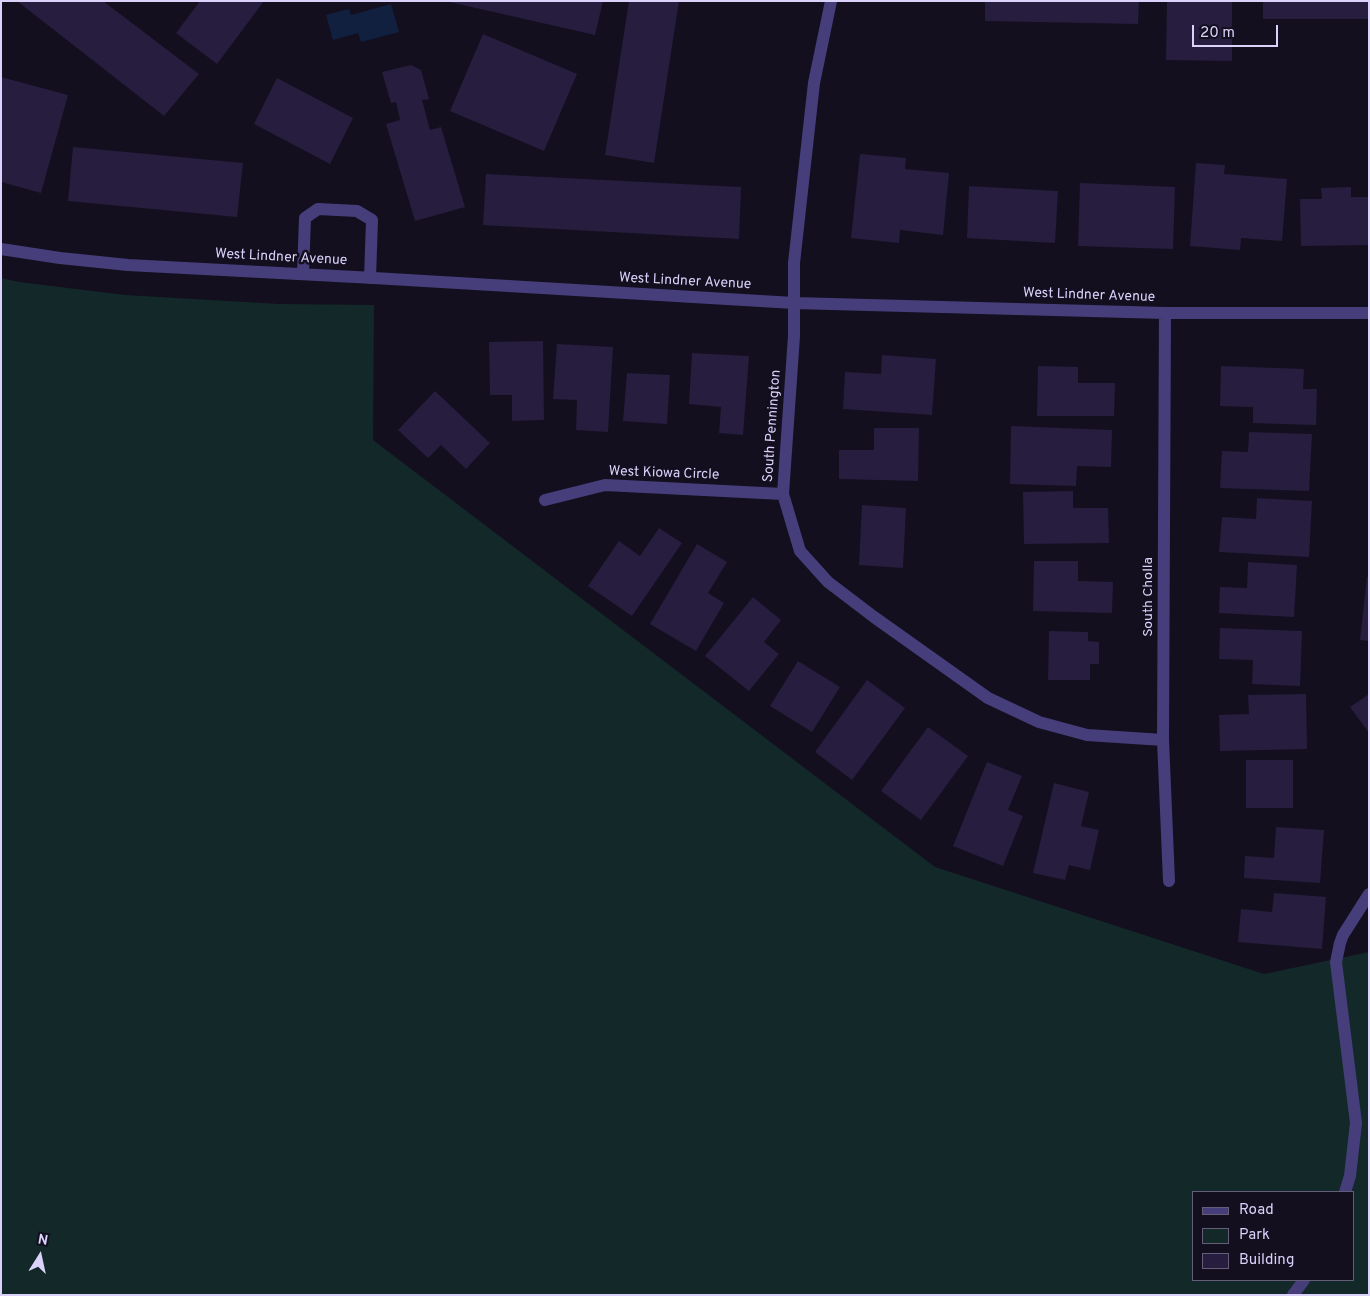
<!DOCTYPE html>
<style>
body{margin:0}
#map{position:relative;width:1370px;height:1296px;overflow:hidden;background:#130f1f;font-family:Overpass,sans-serif}
canvas{display:block}
.frame{position:absolute;inset:0;border:2px solid #dad2fb;pointer-events:none}
.legend{position:absolute;left:1192px;top:1191px;width:162px;height:90px;box-sizing:border-box;background:#130f1f;border:1px solid #635d77;margin:0;padding:6px 9px;list-style:none;font-size:15px;color:#dad2fb}
.legend li{display:flex;align-items:center;gap:10px;height:25px}
.legend b{width:25px;border:1px solid #635d77}
.north{position:absolute;left:15px;top:1231px;width:50px;height:50px;-webkit-text-stroke:4px #130f1f;paint-order:stroke;rotate:10deg;font-size:14px;font-weight:700;line-height:20px;text-align:center;color:#dad2fb}
.north::after{content:'';display:block;margin:auto;width:18px;height:22px;background:#dad2fb;clip-path:polygon(50% 0,100% 100%,50% 72%,0 100%)}
.scale{position:absolute;left:1192px;top:25px;width:86px;height:22px;box-sizing:border-box;border:2px solid #dad2fb;border-top:0;padding-left:6px;font-size:15px;line-height:18px;white-space:nowrap;color:#dad2fb;-webkit-text-stroke:4px #130f1f;paint-order:stroke}
</style>
<div id="map">
<canvas width="1370" height="1296"></canvas>
<div class="frame"></div>
<ul class="legend">
<li><b style="height:6px;background:#463e7a"></b>Road</li>
<li><b style="height:14px;background:#132829"></b>Park</li>
<li><b style="height:14px;background:#271d3e"></b>Building</li>
</ul>
<div class="north">N</div>
<div class="scale">20 m</div>
</div>
<script>
const c = document.querySelector('canvas').getContext('2d');
c.lineJoin = 'round';
function fill(path, color) { c.fillStyle = color; c.fill(path, 'evenodd'); }
const poly = rows => new Path2D(rows.map(r => 'M' + r).join(''));
function strokePath(path, color, width, dash) { c.strokeStyle = color; c.lineWidth = width; c.lineCap = dash ? 'butt' : 'round'; c.setLineDash(dash || []); c.stroke(path); }
function write(font, color, halo, rows, align = 'center') {
  c.font = font + ' Overpass,sans-serif'; c.lineWidth = 5; c.setLineDash([]); c.textBaseline = 'middle'; c.strokeStyle = halo; c.fillStyle = color; for (const [text, x, y, turn = 0] of rows) {
    c.save(); c.translate(x, y); c.rotate((+turn || 0) * Math.PI / 180); c.textAlign = isNaN(turn) ? turn : align; if (halo) c.strokeText(text, 0, 0); c.fillText(text, 0, 0); c.restore();
  }
}
fill(poly([
 [1,278,19,282,125,295,279,304,374,305,373,440,935,867,1264,974,1369,952,1369,1295,1,1295],
 [1194,1192,1354,1192,1354,1280,1194,1280]
]), '#132829');
fill(poly([
 [391,4,399,32,361,42,358,33,333,40,326,15,349,9,351,15]
]), '#122040');
fill(poly([
 [17,1,103,1,199,74,164,116],
 [200,1,264,1,217,64,176,33],
 [445,1,603,1,595,35],
 [629,1,679,1,654,163,605,155],
 [985,1,1139,1,1138,24,985,21],
 [1167,1,1232,1,1232,61,1166,60],
 [1263,1,1369,1,1369,19,1263,19],
 [483,34,577,74,544,151,450,111],
 [411,65,421,70,429,99,422,100,430,130,441,127,465,207,415,221,386,124,400,120,396,102,391,103,382,72],
 [1,77,68,95,41,193,1,182],
 [277,78,353,118,330,164,254,124],
 [73,147,243,163,237,217,68,201],
 [860,154,906,158,905,169,949,173,943,235,900,230,899,243,851,238],
 [1196,163,1225,165,1224,174,1287,179,1282,241,1241,238,1240,250,1190,246],
 [486,174,741,187,739,239,483,225],
 [1080,183,1175,187,1173,249,1078,246],
 [969,186,1058,191,1055,243,967,238],
 [1351,187,1351,197,1369,197,1369,245,1301,246,1300,199,1322,199,1321,188],
 [543,341,544,420,512,421,512,395,490,395,489,342],
 [557,344,613,347,608,432,576,430,577,400,553,399],
 [692,353,749,356,743,435,719,433,721,407,689,404],
 [882,355,936,359,932,415,843,409,845,372,881,374],
 [1038,366,1078,367,1078,383,1115,383,1114,416,1037,416],
 [1221,366,1304,369,1303,389,1317,389,1316,425,1253,423,1253,407,1220,406],
 [627,373,670,375,667,424,623,421],
 [435,391,490,443,466,469,441,445,428,458,398,430],
 [1011,426,1112,430,1111,467,1077,466,1076,486,1010,484],
 [874,428,919,428,918,481,839,479,839,450,874,450],
 [1249,432,1312,434,1309,491,1220,488,1222,451,1248,452],
 [1073,491,1073,508,1108,508,1109,543,1024,544,1023,492],
 [1257,498,1312,501,1309,557,1219,552,1222,517,1256,519],
 [862,505,906,508,903,568,859,565],
 [659,528,682,543,632,616,588,586,619,541,640,556],
 [697,544,727,562,708,593,724,603,696,651,650,624],
 [1034,561,1078,561,1078,581,1113,582,1112,613,1033,611],
 [1248,562,1297,565,1294,617,1219,613,1220,587,1247,588],
 [1367,577,1369,577,1369,641,1360,640],
 [753,597,781,620,764,642,779,654,749,691,705,656],
 [1220,628,1302,631,1300,686,1252,684,1253,660,1219,659],
 [1049,631,1088,632,1088,641,1099,642,1099,664,1090,664,1090,680,1048,680],
 [798,661,840,687,812,732,770,706],
 [867,680,905,708,852,780,815,752],
 [1306,694,1307,749,1220,751,1219,715,1249,714,1248,695],
 [1369,694,1369,733,1350,707],
 [928,727,968,756,921,820,881,791],
 [1246,760,1293,760,1293,808,1246,808],
 [987,762,1022,776,1008,810,1023,816,1003,866,953,846],
 [1054,783,1089,792,1081,826,1099,830,1090,870,1069,865,1065,880,1033,873],
 [1276,827,1324,830,1320,883,1244,878,1245,856,1274,858],
 [1274,893,1326,897,1322,949,1238,942,1241,909,1272,912]
]), '#271d3e');
strokePath(poly([
 [831,1,814,83,794,263,794,336,783,494,800,551,828,582,874,617,988,698,1039,722,1087,735,1163,740],
 [1,249,60,258,128,265,374,278,794,303,1165,313,1369,313],
 [303,274,305,218,318,209,357,211,372,220,370,278],
 [1165,313,1163,740,1169,881],
 [545,500,605,485,783,494],
 [1345,1192,1350,1176,1356,1123,1336,962,1340,943,1343,935,1369,894],
 [1293,1295,1304,1280]
]), '#463e7a', 12);
write('14px', '#dad2fb', '#130f1f', [
 ["West Lindner Avenue",281,258,3],
 ["West Lindner Avenue",685,282,3],
 ["West Lindner Avenue",1089,296,2],
 ["South Pennington",773,426,-86],
 ["West Kiowa Circle",664,474,2],
 ["South Cholla",1149,597,-90]
]);
</script>
